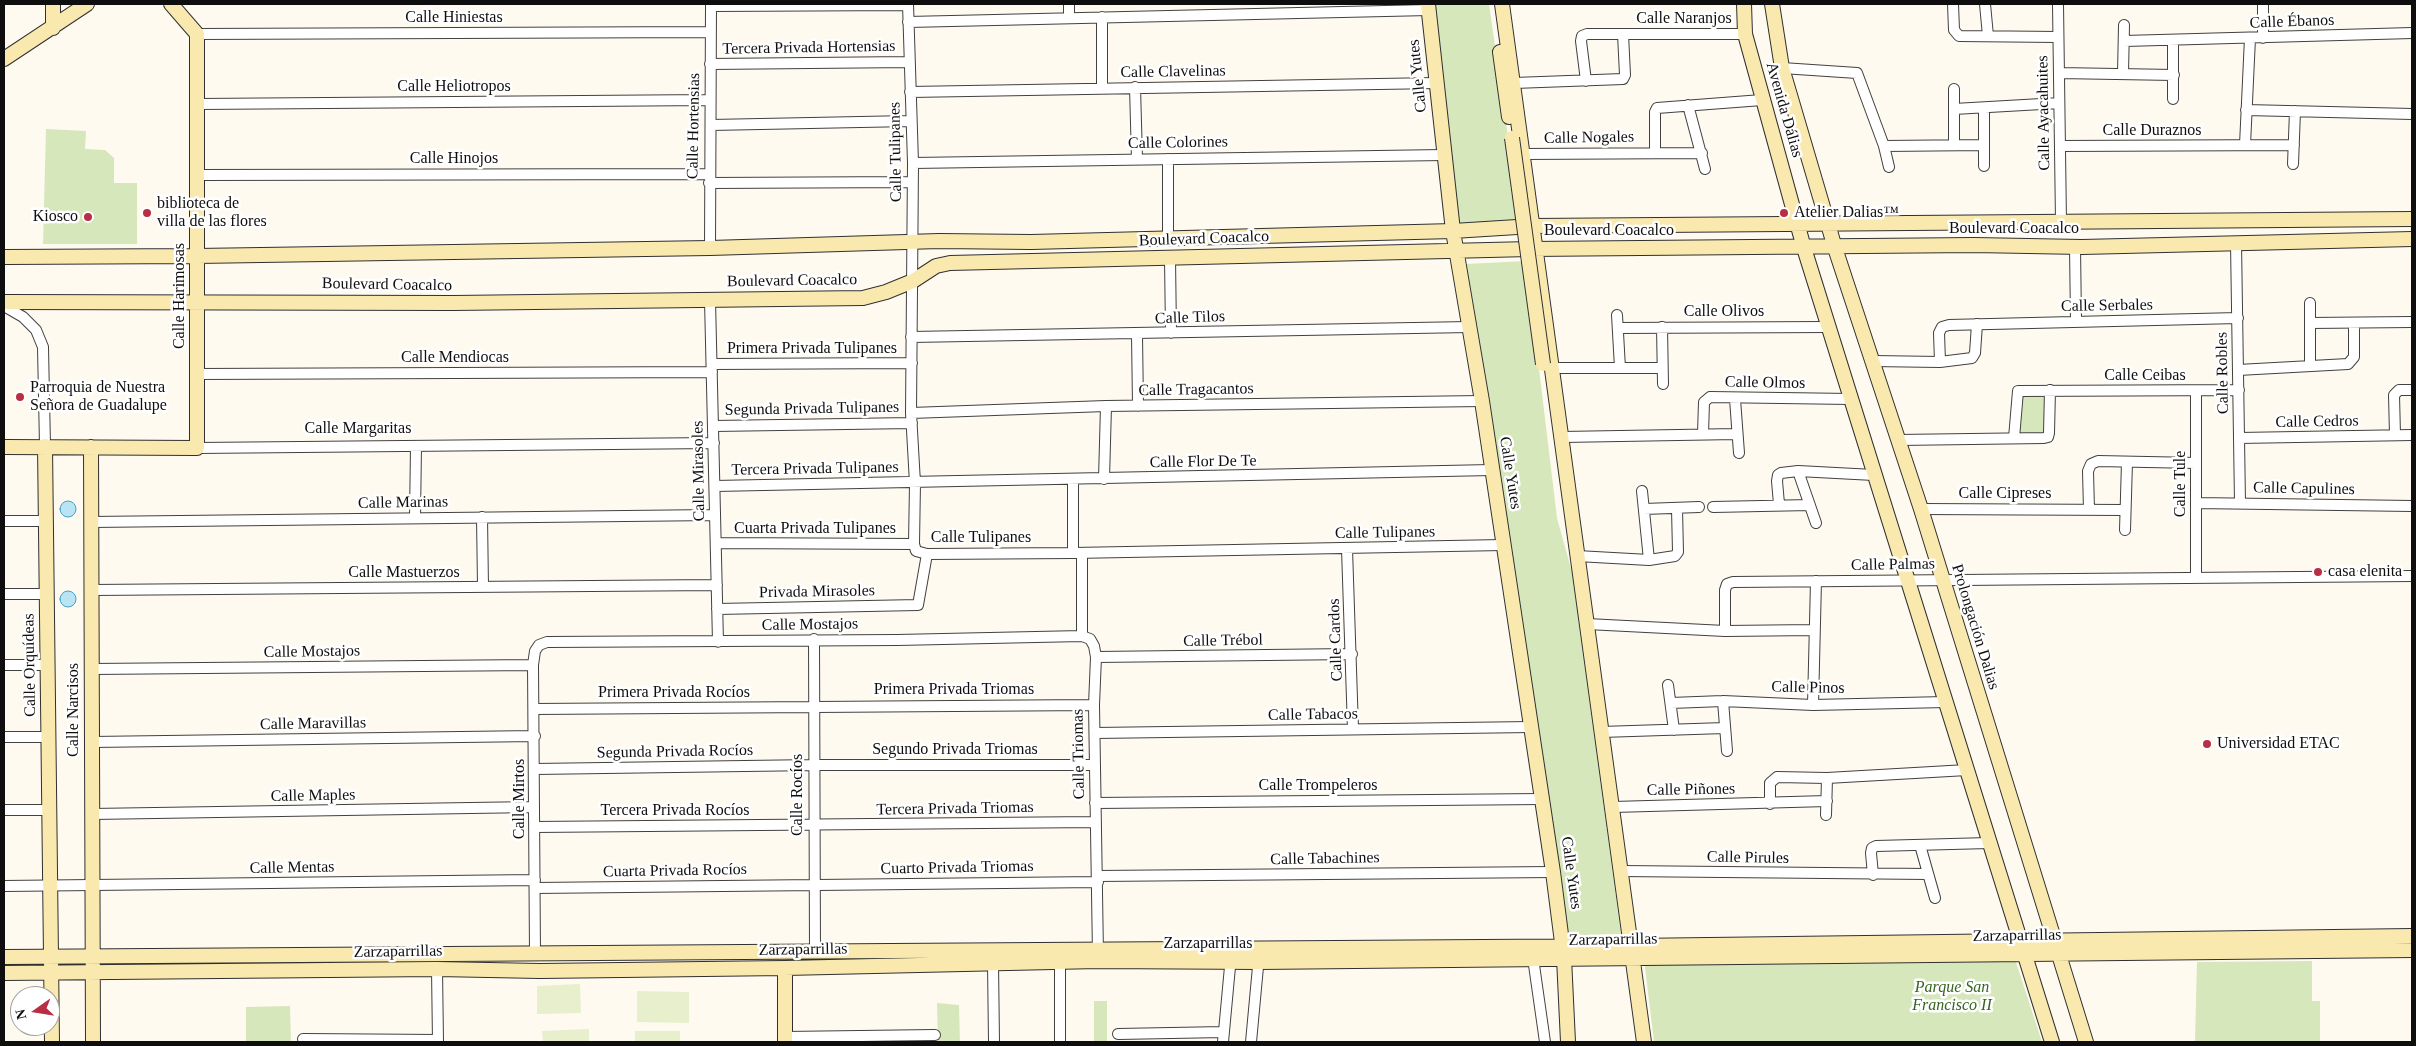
<!DOCTYPE html>
<meta charset="utf-8">
<style>
body{margin:0}
#map{position:relative;width:2416px;height:1046px;overflow:hidden;background:#fefaf0;font-family:"Times New Roman",serif}
canvas{display:block}
.frame{position:absolute;inset:0;border:5px solid #0e0e0e;pointer-events:none}
.north{position:absolute;left:10px;top:986px;width:50px;height:50px;box-sizing:border-box;background:#fff;border:1px solid #9f9f9f;border-radius:50%;rotate:257deg;font-size:14px;font-weight:700;line-height:20px;text-align:center;color:#0e0e0e}
.north::after{content:'';display:block;margin:auto;width:18px;height:22px;background:#b72e45;clip-path:polygon(50% 0,100% 100%,50% 72%,0 100%)}
</style>
<div id="map">
<canvas width="2416" height="1046"></canvas>
<div class="frame"></div>
<div class="north">N</div>
</div>
<script>
const c = document.querySelector('canvas').getContext('2d');
c.lineJoin = 'round';
function fill(path, color) { c.fillStyle = color; c.fill(path, 'evenodd'); }
const poly = rows => new Path2D(rows.map(r => 'M' + r).join(''));
function strokePath(path, color, width, dash) { c.strokeStyle = color; c.lineWidth = width; c.lineCap = dash ? 'butt' : 'round'; c.setLineDash(dash || []); c.stroke(path); }
function write(font, color, halo, rows, align = 'center') {
  c.font = font + ' "Times New Roman",serif'; c.lineWidth = 5; c.setLineDash([]); c.textBaseline = 'middle'; c.strokeStyle = halo; c.fillStyle = color; for (const [text, x, y, turn = 0] of rows) {
    c.save(); c.translate(x, y); c.rotate((+turn || 0) * Math.PI / 180); c.textAlign = isNaN(turn) ? turn : align; if (halo) c.strokeText(text, 0, 0); c.fillText(text, 0, 0); c.restore();
  }
}
fill(poly([
 [1433,4,1489,4,1520,220,1458,223],
 [46,129,86,131,85,149,105,150,114,158,114,183,137,183,137,244,43,244],
 [1526,261,1557,518,1572,572,1621,934,1569,936,1466,264],
 [2049,393,2045,436,2017,437,2020,394],
 [2012,950,2042,1042,1654,1042,1644,959],
 [2312,961,2312,1001,2320,1001,2320,1042,2195,1042,2197,962],
 [1094,1001,1107,1001,1107,1042,1094,1042],
 [937,1003,959,1005,960,1042,938,1042],
 [290,1006,291,1042,246,1042,246,1007]
]), '#d7e7bc');
fill(poly([
 [580,984,581,1013,537,1014,537,986],
 [637,991,689,992,689,1023,637,1022],
 [589,1029,589,1042,543,1042,542,1031],
 [635,1031,680,1031,680,1042,635,1042]
]), '#e7efcd');
const water = poly([
 '60 509a8 8 0 1 1 16 0a8 8 0 1 1-16 0Z',
 '60 599a8 8 0 1 1 16 0a8 8 0 1 1-16 0Z'
]);
fill(water, '#b8e4f3');
strokePath(water, '#43a1c5', 1);
const street = poly([
 [908,4,913,163,911,413,915,483,914,544,916,551,927,554,1073,553,1503,545],
 [1069,4,1069,18],
 [1953,4,1954,30,1959,36,2058,37],
 [1985,4,1988,36],
 [2058,4,2061,222],
 [2263,4,2263,38],
 [711,6,908,5],
 [1102,17,1102,88],
 [908,22,1429,10],
 [197,34,710,32],
 [2124,41,2412,33],
 [710,64,909,62],
 [1782,68,1857,73,1884,146,1889,167],
 [2059,73,2174,75],
 [2123,74,2124,25],
 [1586,81,1581,41,1582,36,1587,34,1745,34],
 [1514,83,1623,79,1625,75,1623,34],
 [1135,87,1137,159],
 [910,92,1437,83],
 [2173,99,2173,41],
 [199,104,710,100],
 [1688,105,1705,169],
 [1984,108,1984,166],
 [1954,109,2059,103],
 [2246,110,2412,114],
 [711,125,910,121],
 [1954,145,1954,89],
 [2245,145,2250,38],
 [1884,146,1984,145],
 [2060,146,2294,145],
 [1655,152,1655,112,1657,108,1762,100],
 [1523,154,1702,153],
 [1168,159,1168,238],
 [913,163,1444,155],
 [2293,164,2295,111],
 [198,175,709,174],
 [709,183,912,182],
 [2236,243,2240,503],
 [2075,247,2076,321],
 [710,248,711,4],
 [1170,258,1171,333],
 [710,300,718,642],
 [2310,303,2310,366],
 [4,306,23,317,36,330,43,347,45,446],
 [1617,315,1620,368],
 [2310,323,2412,322],
 [1662,327,1663,384],
 [1618,328,1828,327],
 [1137,335,1138,406],
 [911,337,1470,327],
 [1872,361,1940,362,1972,358,1975,353,1977,324],
 [1940,362,1939,333,1942,327,1949,325,2238,318],
 [712,364,912,363],
 [1553,368,1662,368],
 [2238,370,2348,364,2354,357,2354,323],
 [197,374,712,372],
 [2196,391,2196,576],
 [1735,399,1739,453],
 [911,413,1106,406,1482,401],
 [714,426,912,423],
 [1703,434,1704,402,1710,397,1851,399],
 [2395,435,2394,395,2399,390,2412,390],
 [1562,437,1736,434],
 [2014,438,2018,391,2239,390],
 [2239,438,2412,435],
 [1898,440,2044,438,2048,437,2049,433,2050,390],
 [197,448,714,443],
 [1798,471,1816,523],
 [1104,479,1106,406],
 [1073,480,1073,553],
 [715,486,1492,470],
 [1642,491,1649,560],
 [2196,503,2412,506],
 [1779,504,1777,481,1778,475,1781,473,1798,471,1874,475],
 [1713,507,1810,505],
 [1644,509,1699,507],
 [1921,509,2125,510],
 [2089,510,2088,471,2091,464,2098,461,2196,463],
 [482,517,483,587],
 [415,518,416,446],
 [4,521,46,521],
 [91,522,715,515],
 [2125,530,2127,462],
 [716,543,914,544],
 [1347,549,1353,729],
 [1082,553,1082,636,1090,639,1094,646,1096,657,1094,705,1098,955],
 [1577,556,1649,560,1675,556,1678,552,1677,509],
 [91,590,717,585],
 [4,594,46,594],
 [717,609,918,605,927,554],
 [1587,624,1725,631,1814,630],
 [1725,631,1725,590,1727,584,1733,582,2412,576],
 [814,639,815,950],
 [1096,657,1352,654],
 [4,665,47,665],
 [92,669,533,665],
 [1668,685,1674,730],
 [1723,701,1727,751],
 [1671,703,1723,701,1813,705,1946,702],
 [1813,705,1816,581],
 [534,709,1094,705],
 [1601,732,1725,728],
 [1095,733,1531,727],
 [4,737,48,737],
 [92,742,535,736],
 [535,769,815,765,1095,765],
 [1095,803,1542,799],
 [1770,804,1770,783,1777,777,1827,778,1967,770],
 [1613,807,1827,801],
 [4,810,49,810],
 [92,814,534,807],
 [1826,815,1827,778],
 [535,827,1096,822],
 [1920,845,1935,898],
 [1621,871,1928,874],
 [1873,875,1871,853,1872,848,1876,846,1989,843],
 [1097,876,1553,872],
 [4,886,535,880],
 [535,888,1098,882],
 [535,954,533,665,535,651,539,645,547,642,897,640,1082,636],
 [1533,958,1545,1042],
 [1060,962,1060,1042],
 [993,963,994,1042],
 [437,969,438,1042],
 [1118,1034,1224,1032],
 [785,1037,935,1035],
 [303,1039,438,1040],
 [1223,1042,1231,956],
 [1251,1042,1259,956]
]);
const secondary = poly([
 [1428,4,1453,231,1482,401,1553,872,1564,958,1568,1042],
 [1502,4,1644,1042],
 [1744,4,1745,34,1804,248,2052,1042],
 [1772,4,1782,68,1835,248,1921,509,2086,1042],
 [53,28,53,4],
 [1500,52,1509,117],
 [4,59,87,4],
 [4,257,197,256,710,248,939,241,1031,242,1453,231,1533,226,2412,219],
 [4,302,453,303,863,298,886,292,913,281,936,266,950,263,1530,249,1974,245,2082,247,2412,239],
 [45,446,52,1042],
 [4,447,197,448,197,34,171,4],
 [91,447,93,1042],
 [4,957,1631,946,2412,936],
 [4,973,437,969,540,971,785,968,1098,961,1259,962,2412,950],
 [785,1042,785,968]
]);
strokePath(street, '#414141', 12);
strokePath(secondary, '#303030', 16);
strokePath(street, '#fff', 10);
strokePath(secondary, '#fae9af', 14);
const secondaryBridge = poly([
 [1512,138,1543,364]
]);
strokePath(secondaryBridge, '#303030', 16, []);
strokePath(secondaryBridge, '#fae9af', 14);
for (const [x, y, r, color] of [
 [147,213,5,"#b72e45"],
 [1784,213,5,"#b72e45"],
 [88,217,5,"#b72e45"],
 [20,397,5,"#b72e45"],
 [2318,572,5,"#b72e45"],
 [2207,744,5,"#b72e45"]
]) { const dot = new Path2D(); dot.arc(x, y, r, 0, 2 * Math.PI); c.fillStyle = color; c.fill(dot); strokePath(dot, '#fff', 2); }
write('16px', '#0e0e0e', '#fff', [
 ["Calle Hiniestas",454,18],
 ["Calle Naranjos",1684,19],
 ["Calle Ébanos",2292,22,-2],
 ["Tercera Privada Hortensias",809,48,-1],
 ["Calle Clavelinas",1173,72,-1],
 ["Calle Yutes",1418,76,-96],
 ["Calle Heliotropos",454,87],
 ["Avenida Dálias",1784,110,74],
 ["Calle Ayacahuites",2044,113,-91],
 ["Calle Hortensias",694,126,-89],
 ["Calle Duraznos",2152,131],
 ["Calle Nogales",1589,138,-1],
 ["Calle Colorines",1178,143,-1],
 ["Calle Tulipanes",896,152,-91],
 ["Calle Hinojos",454,159],
 ["Boulevard Coacalco",2014,229],
 ["Boulevard Coacalco",1609,231],
 ["Boulevard Coacalco",1204,239,-2],
 ["Boulevard Coacalco",792,281,-1],
 ["Boulevard Coacalco",387,285,1],
 ["Calle Harimosas",180,296,-90],
 ["Calle Serbales",2107,306,-1],
 ["Calle Olivos",1724,312],
 ["Calle Tilos",1190,318,-2],
 ["Primera Privada Tulipanes",812,349],
 ["Calle Mendiocas",455,358],
 ["Calle Robles",2223,373,-91],
 ["Calle Ceibas",2145,376],
 ["Calle Olmos",1765,383,1],
 ["Calle Tragacantos",1196,390,-1],
 ["Segunda Privada Tulipanes",812,409,-1],
 ["Calle Cedros",2317,422,-1],
 ["Calle Margaritas",358,429],
 ["Calle Flor De Te",1203,462,-1],
 ["Tercera Privada Tulipanes",815,469,-1],
 ["Calle Mirasoles",699,471,-91],
 ["Calle Yutes",1510,473,81],
 ["Calle Tule",2181,484,-90],
 ["Calle Capulines",2304,489,1],
 ["Calle Cipreses",2005,494],
 ["Calle Marinas",403,503,-1],
 ["Cuarta Privada Tulipanes",815,529],
 ["Calle Tulipanes",1385,533,-1],
 ["Calle Tulipanes",981,538],
 ["Calle Palmas",1893,565,-1],
 ["Calle Mastuerzos",404,573],
 ["Privada Mirasoles",817,592,-1],
 ["Calle Mostajos",810,625,-1],
 ["Prolongación Dalias",1975,627,73],
 ["Calle Cardos",1336,640,-92],
 ["Calle Trébol",1223,641,-1],
 ["Calle Mostajos",312,652,-1],
 ["Calle Orquídeas",30,665,-91],
 ["Calle Pinos",1808,688,1],
 ["Primera Privada Triomas",954,690],
 ["Primera Privada Rocíos",674,693],
 ["Calle Narcisos",74,710,-90],
 ["Calle Tabacos",1313,715,-1],
 ["Calle Maravillas",313,724,-1],
 ["Segundo Privada Triomas",955,750],
 ["Segunda Privada Rocíos",675,752,-1],
 ["Calle Triomas",1079,754,-91],
 ["Calle Trompeleros",1318,786],
 ["Calle Piñones",1691,790,-1],
 ["Calle Rocíos",798,795,-90],
 ["Calle Maples",313,796,-1],
 ["Calle Mirtos",520,799,-90],
 ["Tercera Privada Triomas",955,809,-1],
 ["Tercera Privada Rocíos",675,811],
 ["Calle Pirules",1748,858,1],
 ["Calle Tabachines",1325,859,-1],
 ["Calle Mentas",292,868,-1],
 ["Cuarto Privada Triomas",957,868,-1],
 ["Cuarta Privada Rocíos",675,871,-1],
 ["Calle Yutes",1571,873,82],
 ["Zarzaparrillas",2017,936,-1],
 ["Zarzaparrillas",1613,940,-1],
 ["Zarzaparrillas",1208,944],
 ["Zarzaparrillas",803,950,-1],
 ["Zarzaparrillas",398,952,-1]
]);
write('16px', '#0e0e0e', '#fff', [
 ["biblioteca de",157,204],
 ["villa de las flores",157,222],
 ["Atelier Dalias™",1794,213],
 ["Kiosco",78,217,"right"],
 ["Parroquia de Nuestra",30,388],
 ["Señora de Guadalupe",30,406],
 ["casa elenita",2328,572],
 ["Universidad ETAC",2217,744]
], 'left');
write('italic 16px', '#376322', '#fff', [
 ["Parque San",1952,988],
 ["Francisco II",1952,1006]
]);
</script>
